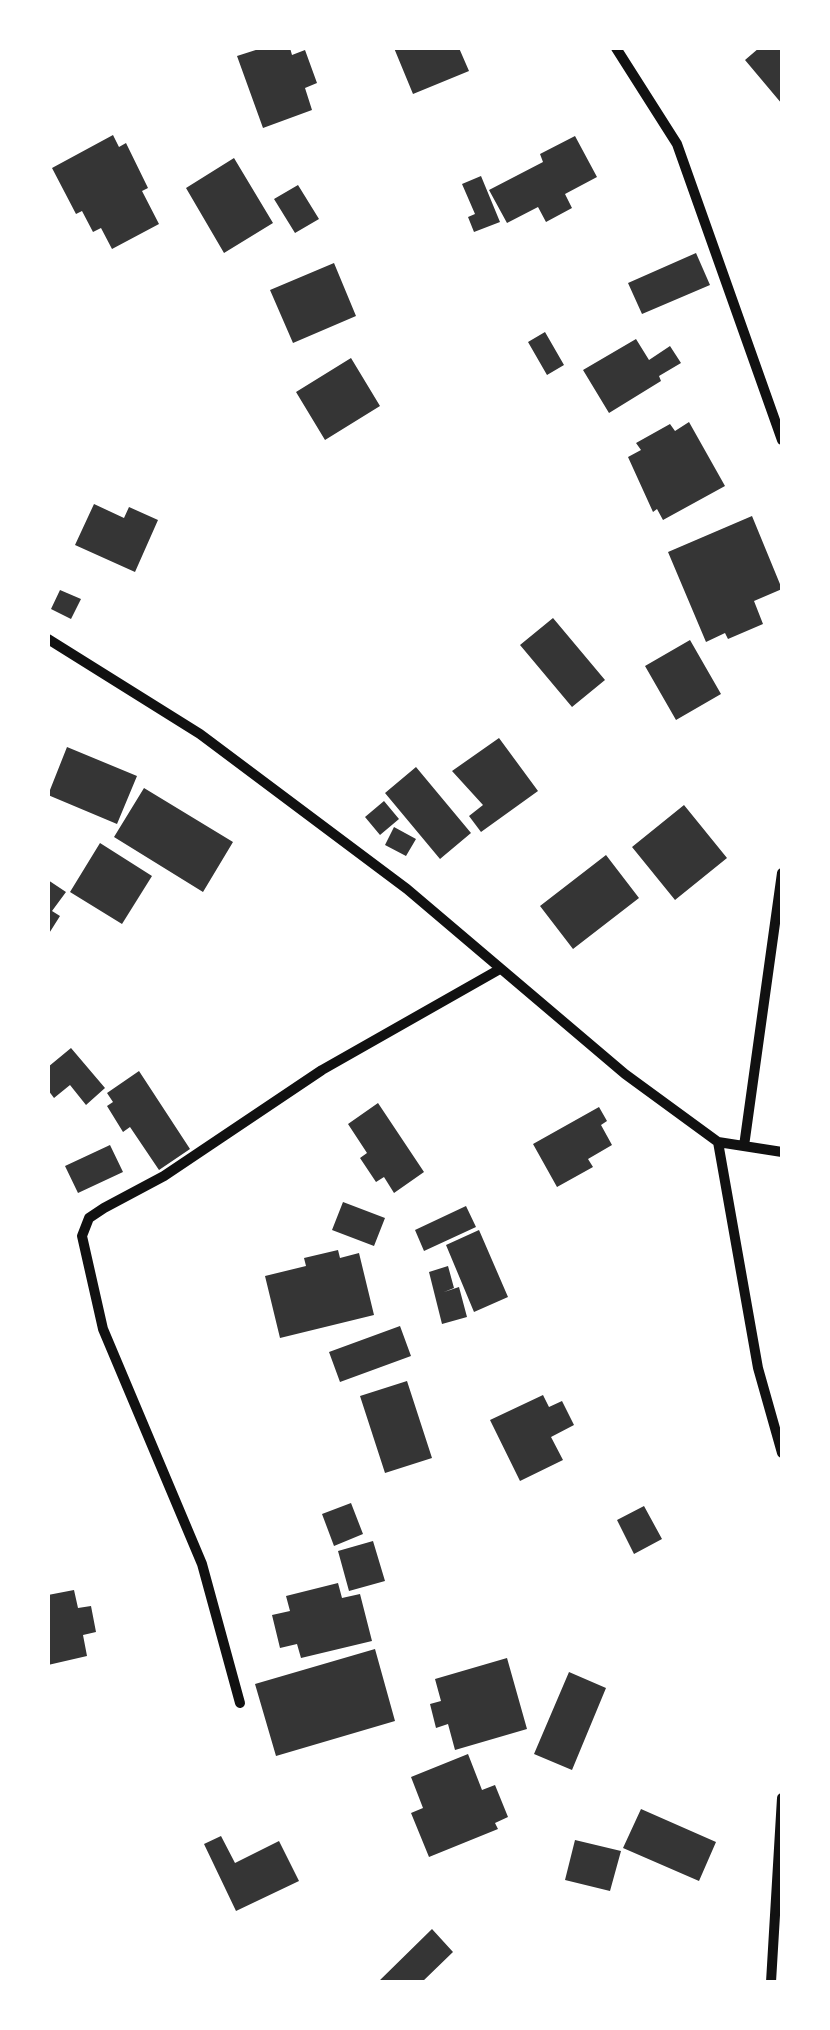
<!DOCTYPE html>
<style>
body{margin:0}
#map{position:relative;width:830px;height:2030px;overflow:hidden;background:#fff;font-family:"DM Sans",sans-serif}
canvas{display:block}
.frame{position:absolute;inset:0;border:50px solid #fff;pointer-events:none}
</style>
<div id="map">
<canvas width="830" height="2030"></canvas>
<div class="frame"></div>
</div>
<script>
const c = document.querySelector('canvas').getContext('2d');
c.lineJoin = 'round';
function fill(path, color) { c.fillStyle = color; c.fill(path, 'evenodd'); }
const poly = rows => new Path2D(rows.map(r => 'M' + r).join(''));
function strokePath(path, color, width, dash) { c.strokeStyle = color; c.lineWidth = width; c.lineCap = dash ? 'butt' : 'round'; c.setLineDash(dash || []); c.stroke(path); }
fill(poly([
 [262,48,290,48,292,55,305,50,317,83,305,88,312,110,263,128,237,56],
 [394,48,459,48,469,71,413,94],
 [759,48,782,48,782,104,745,60],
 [113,135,119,147,126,143,148,188,142,191,159,224,112,249,101,228,93,232,82,211,76,214,52,168],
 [575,136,597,177,565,194,572,208,546,222,538,207,507,223,489,190,543,162,540,154],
 [234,158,273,223,224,253,186,188],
 [481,176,500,222,474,232,468,217,475,214,462,184],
 [298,185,319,219,295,233,274,199],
 [696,253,710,285,642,314,628,283],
 [334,263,356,316,293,343,270,290],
 [545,332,564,365,547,375,528,342],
 [636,339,649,360,670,346,681,363,659,376,661,381,609,413,583,370],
 [351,358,380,406,325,440,296,392],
 [689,422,725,486,663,520,657,509,653,512,628,457,641,450,636,443,670,424,675,431],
 [94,504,124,518,129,507,158,520,135,572,75,545],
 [752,516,782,589,754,601,763,624,728,639,725,633,706,642,668,552],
 [60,590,81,599,71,619,51,609],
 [553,618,605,680,572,707,520,645],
 [690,640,721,694,676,720,645,666],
 [499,738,538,791,481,832,469,816,483,805,452,771],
 [67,747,137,776,117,824,48,795],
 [416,767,471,833,440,859,385,793],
 [144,788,233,842,203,892,114,837],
 [384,801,399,819,380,835,365,817],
 [684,805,727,858,675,900,632,847],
 [394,827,416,839,406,856,385,845],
 [100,843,152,876,122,924,70,892],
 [606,855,639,898,573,949,540,906],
 [48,880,66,892,52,911,60,916,48,935],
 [71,1048,105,1088,86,1105,70,1085,54,1098,48,1090,48,1067],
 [139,1071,190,1149,159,1170,130,1127,123,1132,107,1106,113,1102,107,1093],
 [378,1103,424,1172,394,1193,384,1177,376,1182,360,1158,367,1153,348,1124],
 [599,1107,607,1121,601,1125,612,1145,588,1159,593,1167,557,1187,533,1144],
 [110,1145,123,1172,78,1193,65,1166],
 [343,1202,385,1218,374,1246,332,1230],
 [466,1206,476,1227,424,1251,415,1230],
 [479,1230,508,1297,474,1312,446,1245],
 [338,1250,340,1258,359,1253,374,1315,280,1338,265,1276,306,1266,304,1258],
 [448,1266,454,1288,444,1292,459,1287,467,1317,442,1324,429,1272],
 [400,1326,411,1356,340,1382,329,1352],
 [407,1381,432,1458,385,1473,360,1396],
 [543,1395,549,1407,562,1401,574,1425,551,1437,563,1460,520,1481,490,1420],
 [351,1503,363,1534,334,1546,322,1514],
 [644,1506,662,1539,634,1554,617,1520],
 [373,1541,385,1581,349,1591,338,1551],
 [338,1583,342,1598,360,1594,372,1641,301,1658,297,1644,280,1648,272,1615,290,1611,286,1596],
 [74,1590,78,1608,91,1606,96,1632,83,1635,87,1656,48,1665,48,1595],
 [375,1649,395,1721,276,1756,255,1684],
 [507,1658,527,1729,455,1750,448,1724,436,1728,430,1704,441,1701,435,1679],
 [569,1672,606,1688,572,1770,534,1754],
 [468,1754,482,1790,495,1785,508,1817,495,1823,498,1829,429,1857,411,1813,423,1808,411,1777],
 [641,1809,716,1842,699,1881,623,1848],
 [221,1836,235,1863,279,1841,299,1881,236,1911,204,1844],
 [575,1840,621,1851,610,1891,565,1880],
 [432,1929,453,1952,422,1982,378,1982]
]), '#353535');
strokePath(poly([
 [616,48,677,144,782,440],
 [48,639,200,734,407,889,625,1074,718,1142,782,1152],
 [718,1142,758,1368,782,1453],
 [744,1146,782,873],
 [240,1703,202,1564,103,1329,82,1236,89,1218,104,1208,164,1176,322,1070,500,969],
 [771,1982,782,1798]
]), '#111', 10);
</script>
